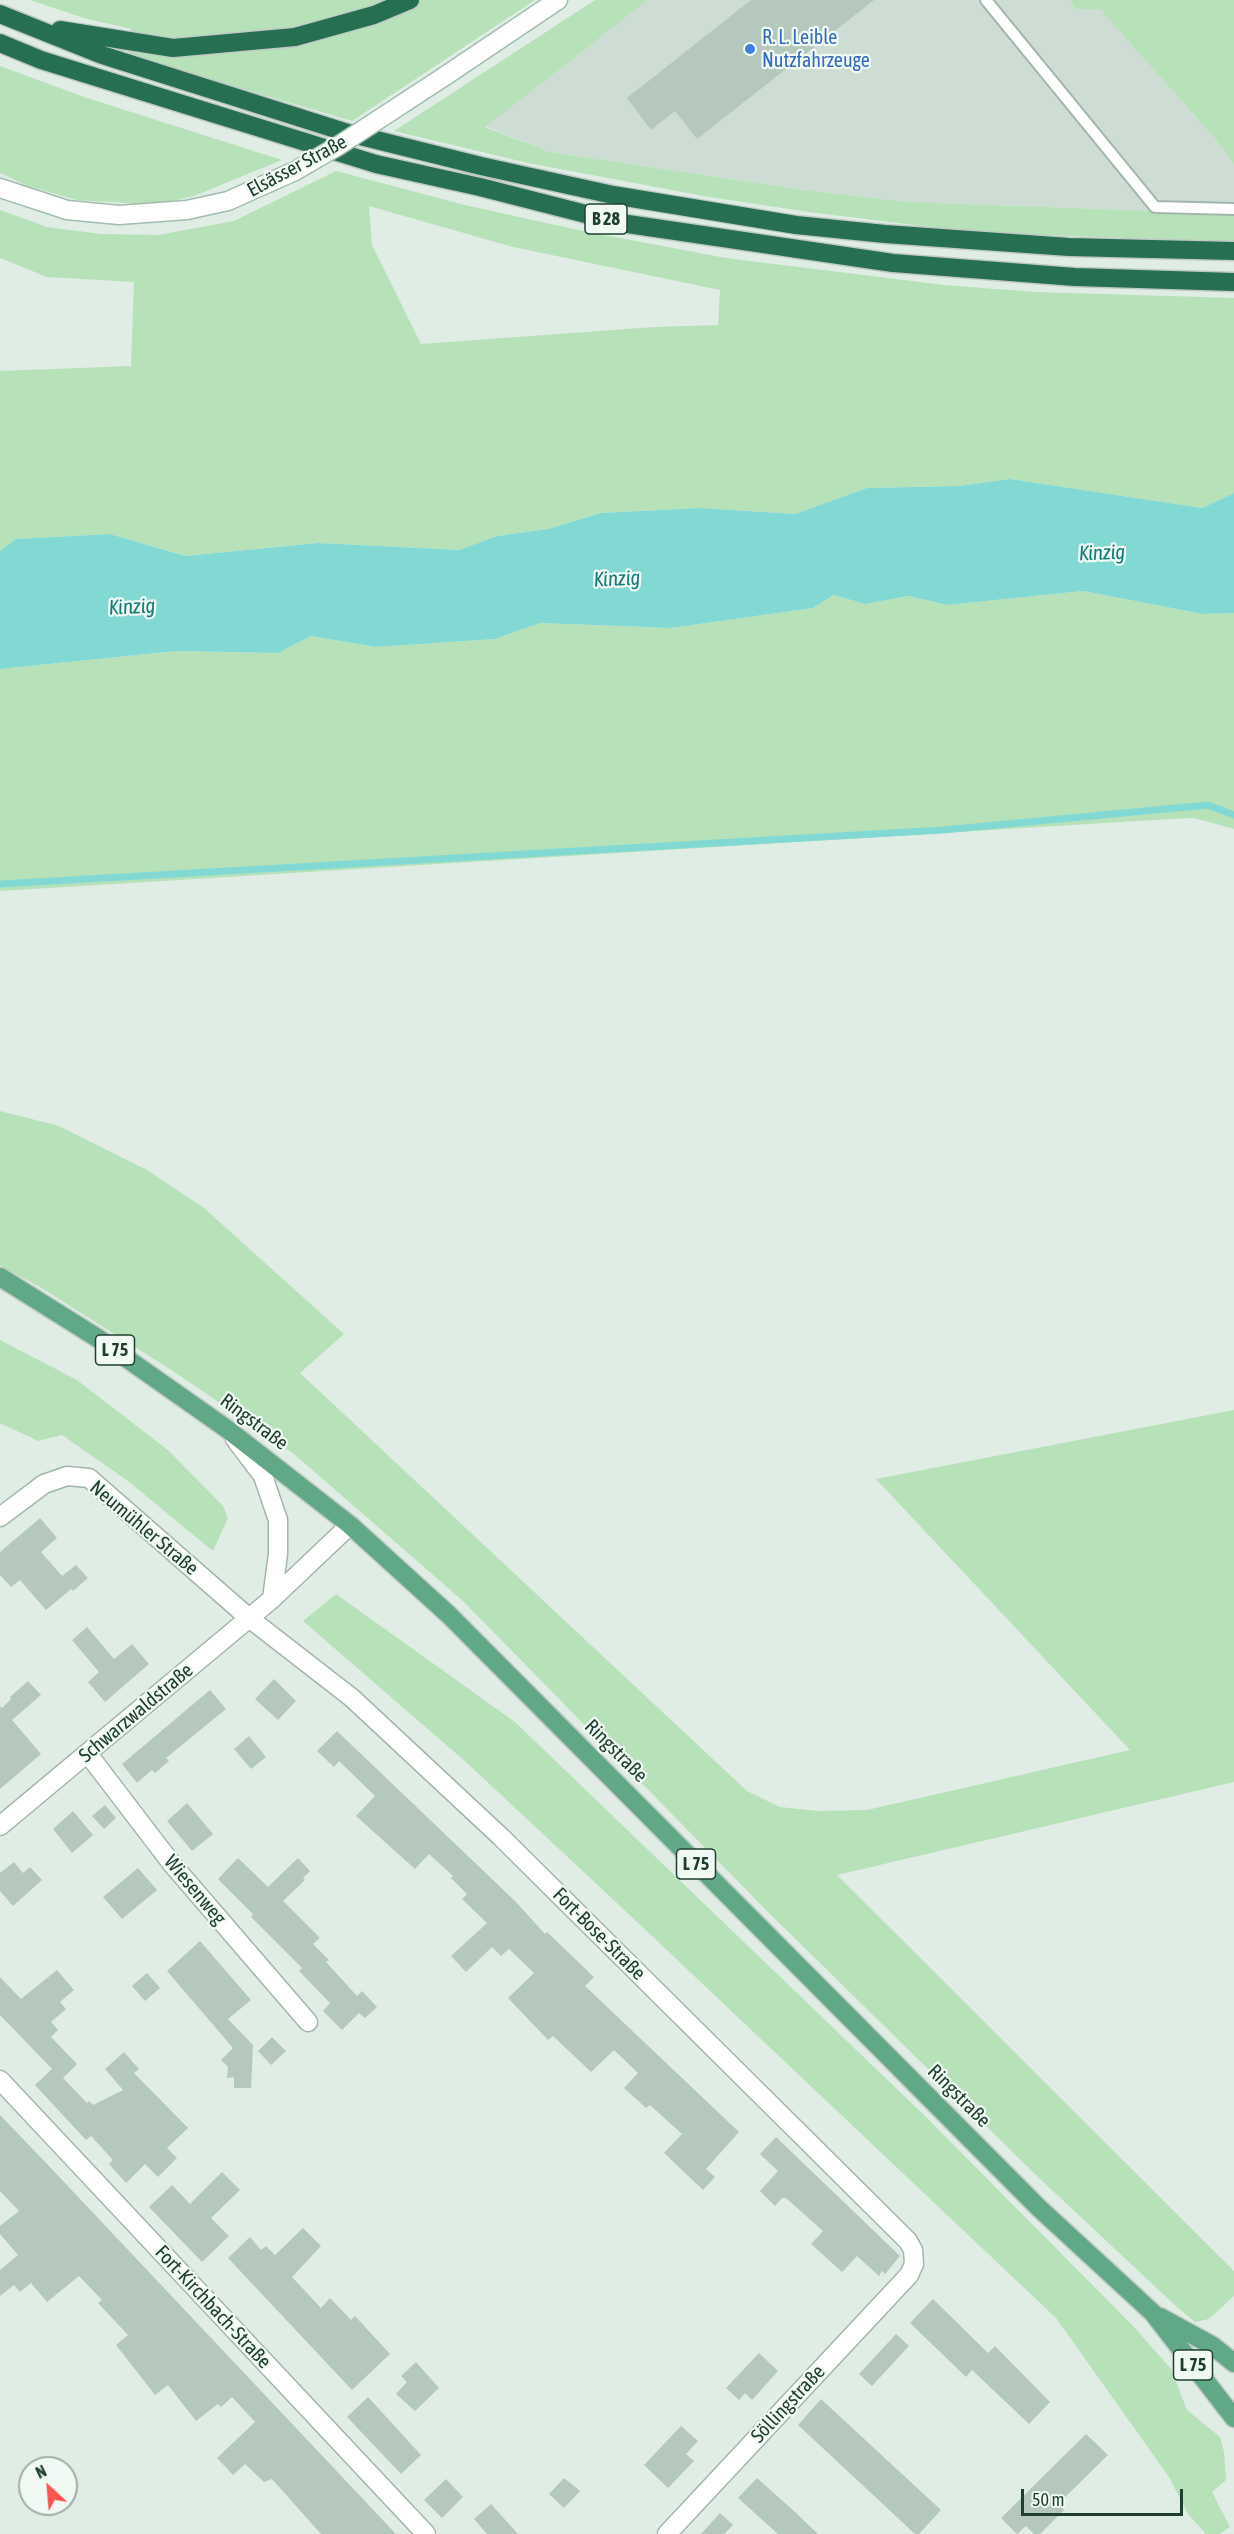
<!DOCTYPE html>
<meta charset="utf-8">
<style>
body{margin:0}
#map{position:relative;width:1234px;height:2534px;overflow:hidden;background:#e0ede5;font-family:"Asap Condensed",sans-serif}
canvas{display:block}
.north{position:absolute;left:18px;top:2456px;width:60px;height:60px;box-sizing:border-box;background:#f1f9f4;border:2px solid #9dafa6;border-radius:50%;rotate:334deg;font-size:16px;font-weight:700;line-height:24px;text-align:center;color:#1f4030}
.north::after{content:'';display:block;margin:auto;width:21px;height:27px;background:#ff534c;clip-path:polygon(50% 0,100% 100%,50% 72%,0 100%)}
.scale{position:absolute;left:1021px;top:2489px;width:162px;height:27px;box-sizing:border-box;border:3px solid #1f4030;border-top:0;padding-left:8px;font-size:18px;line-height:21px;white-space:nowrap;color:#1f4030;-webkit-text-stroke:4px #f1f9f4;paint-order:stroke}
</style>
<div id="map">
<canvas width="1234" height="2534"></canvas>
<div class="north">N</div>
<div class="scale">50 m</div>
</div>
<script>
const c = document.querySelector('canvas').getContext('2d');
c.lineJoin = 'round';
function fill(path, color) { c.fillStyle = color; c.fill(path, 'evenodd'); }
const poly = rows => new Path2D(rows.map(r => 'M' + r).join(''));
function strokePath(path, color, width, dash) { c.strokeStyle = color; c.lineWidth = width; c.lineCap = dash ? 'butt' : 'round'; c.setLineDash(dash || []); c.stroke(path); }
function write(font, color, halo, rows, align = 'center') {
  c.font = font + ' "Asap Condensed",sans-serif'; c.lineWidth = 4.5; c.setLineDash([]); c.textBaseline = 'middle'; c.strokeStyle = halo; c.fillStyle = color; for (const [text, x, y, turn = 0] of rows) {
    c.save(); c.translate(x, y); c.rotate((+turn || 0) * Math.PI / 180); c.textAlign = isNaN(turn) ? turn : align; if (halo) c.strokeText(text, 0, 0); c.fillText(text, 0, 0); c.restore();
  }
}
fill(poly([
 [648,0,1069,0,1076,9,1100,8,1212,135,1234,164,1234,214,908,202,804,190,550,152,485,126]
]), '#ceddd3');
fill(poly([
 [30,0,535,0,352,121,128,55,131,29,84,18],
 [595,0,648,0,485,127,550,152,804,190,908,202,1234,214,1234,242,1018,234,930,227,809,212,709,197,528,163,394,131],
 [1069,0,1234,0,1234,164,1212,135,1100,9,1076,9],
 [0,66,84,97,282,160,194,196,168,202,141,204,77,200,28,186,0,173],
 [336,171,465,205,578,230,726,258,944,285,1035,292,1234,298,1234,493,1202,508,1010,479,959,486,867,488,795,514,701,508,601,513,548,529,497,536,459,550,318,543,185,556,110,534,16,539,0,551,0,371,131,366,134,282,47,277,0,258,0,210,47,227,101,234,158,235,234,221],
 [369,206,513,247,720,290,718,325,654,327,421,344,372,245],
 [1083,591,1203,614,1234,613,1234,829,1194,818,1170,819,0,891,0,669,176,651,278,653,311,636,376,647,495,639,540,623,671,628,813,608,834,595,865,604,909,596,947,605],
 [0,1111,59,1126,147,1170,204,1208,344,1334,300,1373,747,1791,780,1807,818,1811,867,1810,1130,1750,876,1479,1234,1410,1234,1782,837,1875,1234,2271,1234,2296,1209,2319,1195,2322,1178,2308,1039,2178,767,1911,463,1601,294,1454,176,1373,40,1287,0,1266],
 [0,1340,77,1380,169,1451,223,1506,228,1518,213,1551,128,1481,62,1435,38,1441,0,1423],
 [336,1594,515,1722,925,2116,1134,2327,1171,2369,1187,2410,1220,2437,1224,2452,1226,2480,1212,2492,1230,2527,1220,2534,1206,2534,1188,2514,1169,2477,1056,2318,635,1920,467,1763,303,1621]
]), '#b7e1b9');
fill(poly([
 [1010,479,1202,508,1234,493,1234,613,1203,614,1083,591,947,605,909,596,865,604,834,595,813,608,671,628,540,623,495,639,376,647,311,636,278,653,176,651,0,669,0,551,16,539,110,534,185,556,318,543,459,550,497,536,548,529,601,513,701,508,795,514,867,488,959,486]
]), '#82d9d4');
strokePath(poly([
 [0,884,943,830,1208,805,1234,815]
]), '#82d9d4', 7);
fill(poly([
 [751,0,874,0,697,139,675,111,651,130,627,98],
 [40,1518,57,1538,41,1552,62,1576,76,1565,88,1578,73,1591,71,1589,46,1610,20,1580,11,1587,0,1575,0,1552],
 [87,1627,114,1659,132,1644,149,1664,105,1702,88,1682,99,1672,72,1640],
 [274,1679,296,1701,278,1720,255,1699],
 [28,1681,41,1695,12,1720,41,1754,0,1789,0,1706,2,1708,11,1699,10,1697],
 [210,1690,226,1709,166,1758,169,1761,155,1773,152,1770,137,1783,122,1764],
 [337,1731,515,1901,545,1934,547,1932,594,1977,585,1986,739,2132,706,2169,715,2177,703,2190,664,2153,682,2134,650,2105,646,2108,624,2088,638,2073,614,2050,591,2072,553,2036,548,2040,508,1998,534,1973,509,1949,501,1956,492,1947,466,1972,451,1956,487,1923,462,1899,467,1894,451,1878,453,1876,429,1854,415,1869,356,1816,375,1796,339,1761,334,1767,317,1751],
 [249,1736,266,1757,251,1769,234,1749],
 [187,1803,213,1834,192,1851,167,1821],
 [105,1805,116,1818,104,1829,92,1816],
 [73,1811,93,1835,72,1853,53,1829],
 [238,1858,268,1887,298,1858,310,1871,303,1878,305,1880,283,1901,320,1938,313,1944,329,1960,326,1962,357,1996,362,1991,377,2007,365,2018,359,2013,342,2030,323,2011,330,2003,299,1971,302,1968,251,1917,253,1914,218,1879],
 [14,1862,23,1873,30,1867,42,1880,13,1906,0,1891,0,1873],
 [138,1868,157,1890,122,1919,103,1897],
 [200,1941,251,2000,228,2019,253,2045,251,2088,234,2088,234,2077,227,2078,228,2067,221,2060,233,2048,167,1971],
 [57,1970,74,1990,60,2002,66,2009,51,2022,58,2030,51,2037,77,2064,63,2078,87,2103,89,2101,93,2105,123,2090,105,2069,124,2052,139,2069,134,2073,188,2128,167,2148,177,2158,158,2177,145,2164,126,2183,109,2164,113,2160,91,2136,86,2140,35,2085,52,2069,0,2015,0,1977,21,1999],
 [147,1973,160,1988,145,2001,132,1986],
 [272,2037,286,2051,271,2065,258,2051],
 [0,2115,48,2165,396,2534,321,2534,272,2479,264,2482,245,2464,233,2475,217,2458,255,2422,232,2397,221,2407,218,2404,196,2421,168,2385,155,2395,116,2345,128,2335,98,2303,102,2300,79,2276,47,2302,31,2283,20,2292,14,2285,0,2296,0,2270,18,2255,0,2234,0,2226,19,2211,0,2191],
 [776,2137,900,2256,885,2274,882,2271,879,2276,857,2256,842,2272,811,2244,823,2231,786,2198,782,2198,775,2206,760,2191,778,2171,760,2154],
 [222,2172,240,2190,211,2218,229,2236,202,2262,149,2207,172,2185,190,2204],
 [303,2228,321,2246,292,2277,321,2308,330,2298,351,2320,355,2316,390,2354,352,2390,228,2258,250,2237,261,2250,266,2246,275,2255],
 [933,2299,988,2353,995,2346,1050,2402,1029,2424,972,2370,966,2377,910,2323],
 [896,2334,909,2346,872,2386,859,2374],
 [759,2353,778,2371,752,2400,745,2393,739,2400,726,2388],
 [416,2362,439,2388,415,2411,396,2394,407,2382,401,2376],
 [368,2397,421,2455,401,2474,347,2417],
 [821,2399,941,2510,919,2534,915,2534,798,2425],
 [681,2426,698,2441,686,2454,694,2461,668,2488,644,2465],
 [1086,2434,1108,2455,1058,2504,1064,2510,1040,2534,1034,2534,1026,2526,1017,2534,1001,2518],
 [564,2478,580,2491,564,2508,549,2494],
 [757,2478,795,2512,818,2534,778,2534,738,2498],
 [446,2479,463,2497,442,2518,424,2500],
 [491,2504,518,2534,487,2534,474,2519],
 [720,2513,733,2525,724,2534,701,2534]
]), '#b5c8bd');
const lane = poly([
 [986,0,1155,207,1234,209]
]);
const street = poly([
 [235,1439,263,1476,278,1520,278,1554,272,1599],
 [0,1517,44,1484,67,1476,89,1478,249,1618,352,1698,501,1837,908,2241,913,2250,914,2264,909,2275,667,2534],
 [88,1754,172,1864,308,2022],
 [0,1826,272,1599,350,1525],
 [0,2080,426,2534]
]);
const secondary = poly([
 [445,76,558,0],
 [0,188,67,210,119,215,187,210,228,201]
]);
const primary = poly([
 [0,1277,99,1339,227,1429,350,1525,449,1615,1039,2208,1153,2313,1234,2418],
 [1160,2317,1213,2346,1234,2363]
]);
const highway = poly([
 [0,14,102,55,348,133,481,166,613,195,796,225,885,234,1069,247,1234,251],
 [60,30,173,48,295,37,374,15,410,0],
 [0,43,41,60,376,164,480,187,621,223,893,263,1075,277,1234,282]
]);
strokePath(lane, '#a2b6ab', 14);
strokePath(street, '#a2b6ab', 21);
strokePath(secondary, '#a0bdad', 21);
strokePath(primary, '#c0cac5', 21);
strokePath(highway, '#c0cac5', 21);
strokePath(lane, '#fff', 10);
strokePath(street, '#fff', 18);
strokePath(secondary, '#fff', 18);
strokePath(primary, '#60a886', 18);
strokePath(highway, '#276f51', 18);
const secondaryBridge = poly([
 [228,201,295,171,338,146,445,76]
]);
strokePath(secondaryBridge, '#a0bdad', 21, []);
strokePath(secondaryBridge, '#fff', 18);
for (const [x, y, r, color] of [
 [750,49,6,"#3f7fe0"]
]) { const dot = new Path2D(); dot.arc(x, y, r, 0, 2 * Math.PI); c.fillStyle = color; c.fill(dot); strokePath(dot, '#f1f9f4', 2); }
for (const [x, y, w] of [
 [606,219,42],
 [115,1350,39],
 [696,1864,39],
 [1193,2365,39]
]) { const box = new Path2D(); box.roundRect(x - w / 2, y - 15, w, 30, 4.5); c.fillStyle = '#f1f9f4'; c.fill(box); strokePath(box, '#1f4030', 1.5); }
write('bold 18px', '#1f4030', null, [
 ["B 28",606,219],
 ["L 75",115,1350],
 ["L 75",696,1864],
 ["L 75",1193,2365]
]);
write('20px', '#366cbe', '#f1f9f4', [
 ["R. L. Leible",762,38],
 ["Nutzfahrzeuge",762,61]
], 'left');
write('20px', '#1f4030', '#f1f9f4', [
 ["Elsässer Straße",297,166,-28],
 ["Ringstraße",254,1422,37],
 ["Neumühler Straße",144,1528,40],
 ["Schwarzwaldstraße",136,1713,-40],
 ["Ringstraße",616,1751,45],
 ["Wiesenweg",195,1890,50],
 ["Fort-Bose-Straße",599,1934,45],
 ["Ringstraße",959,2096,45],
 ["Fort-Kirchbach-Straße",213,2307,47],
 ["Söllingstraße",788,2404,-47]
]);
write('italic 21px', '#127d79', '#f1f9f4', [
 ["Kinzig",1102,553,-2],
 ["Kinzig",617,579,-3],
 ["Kinzig",132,607,-3]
]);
</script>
